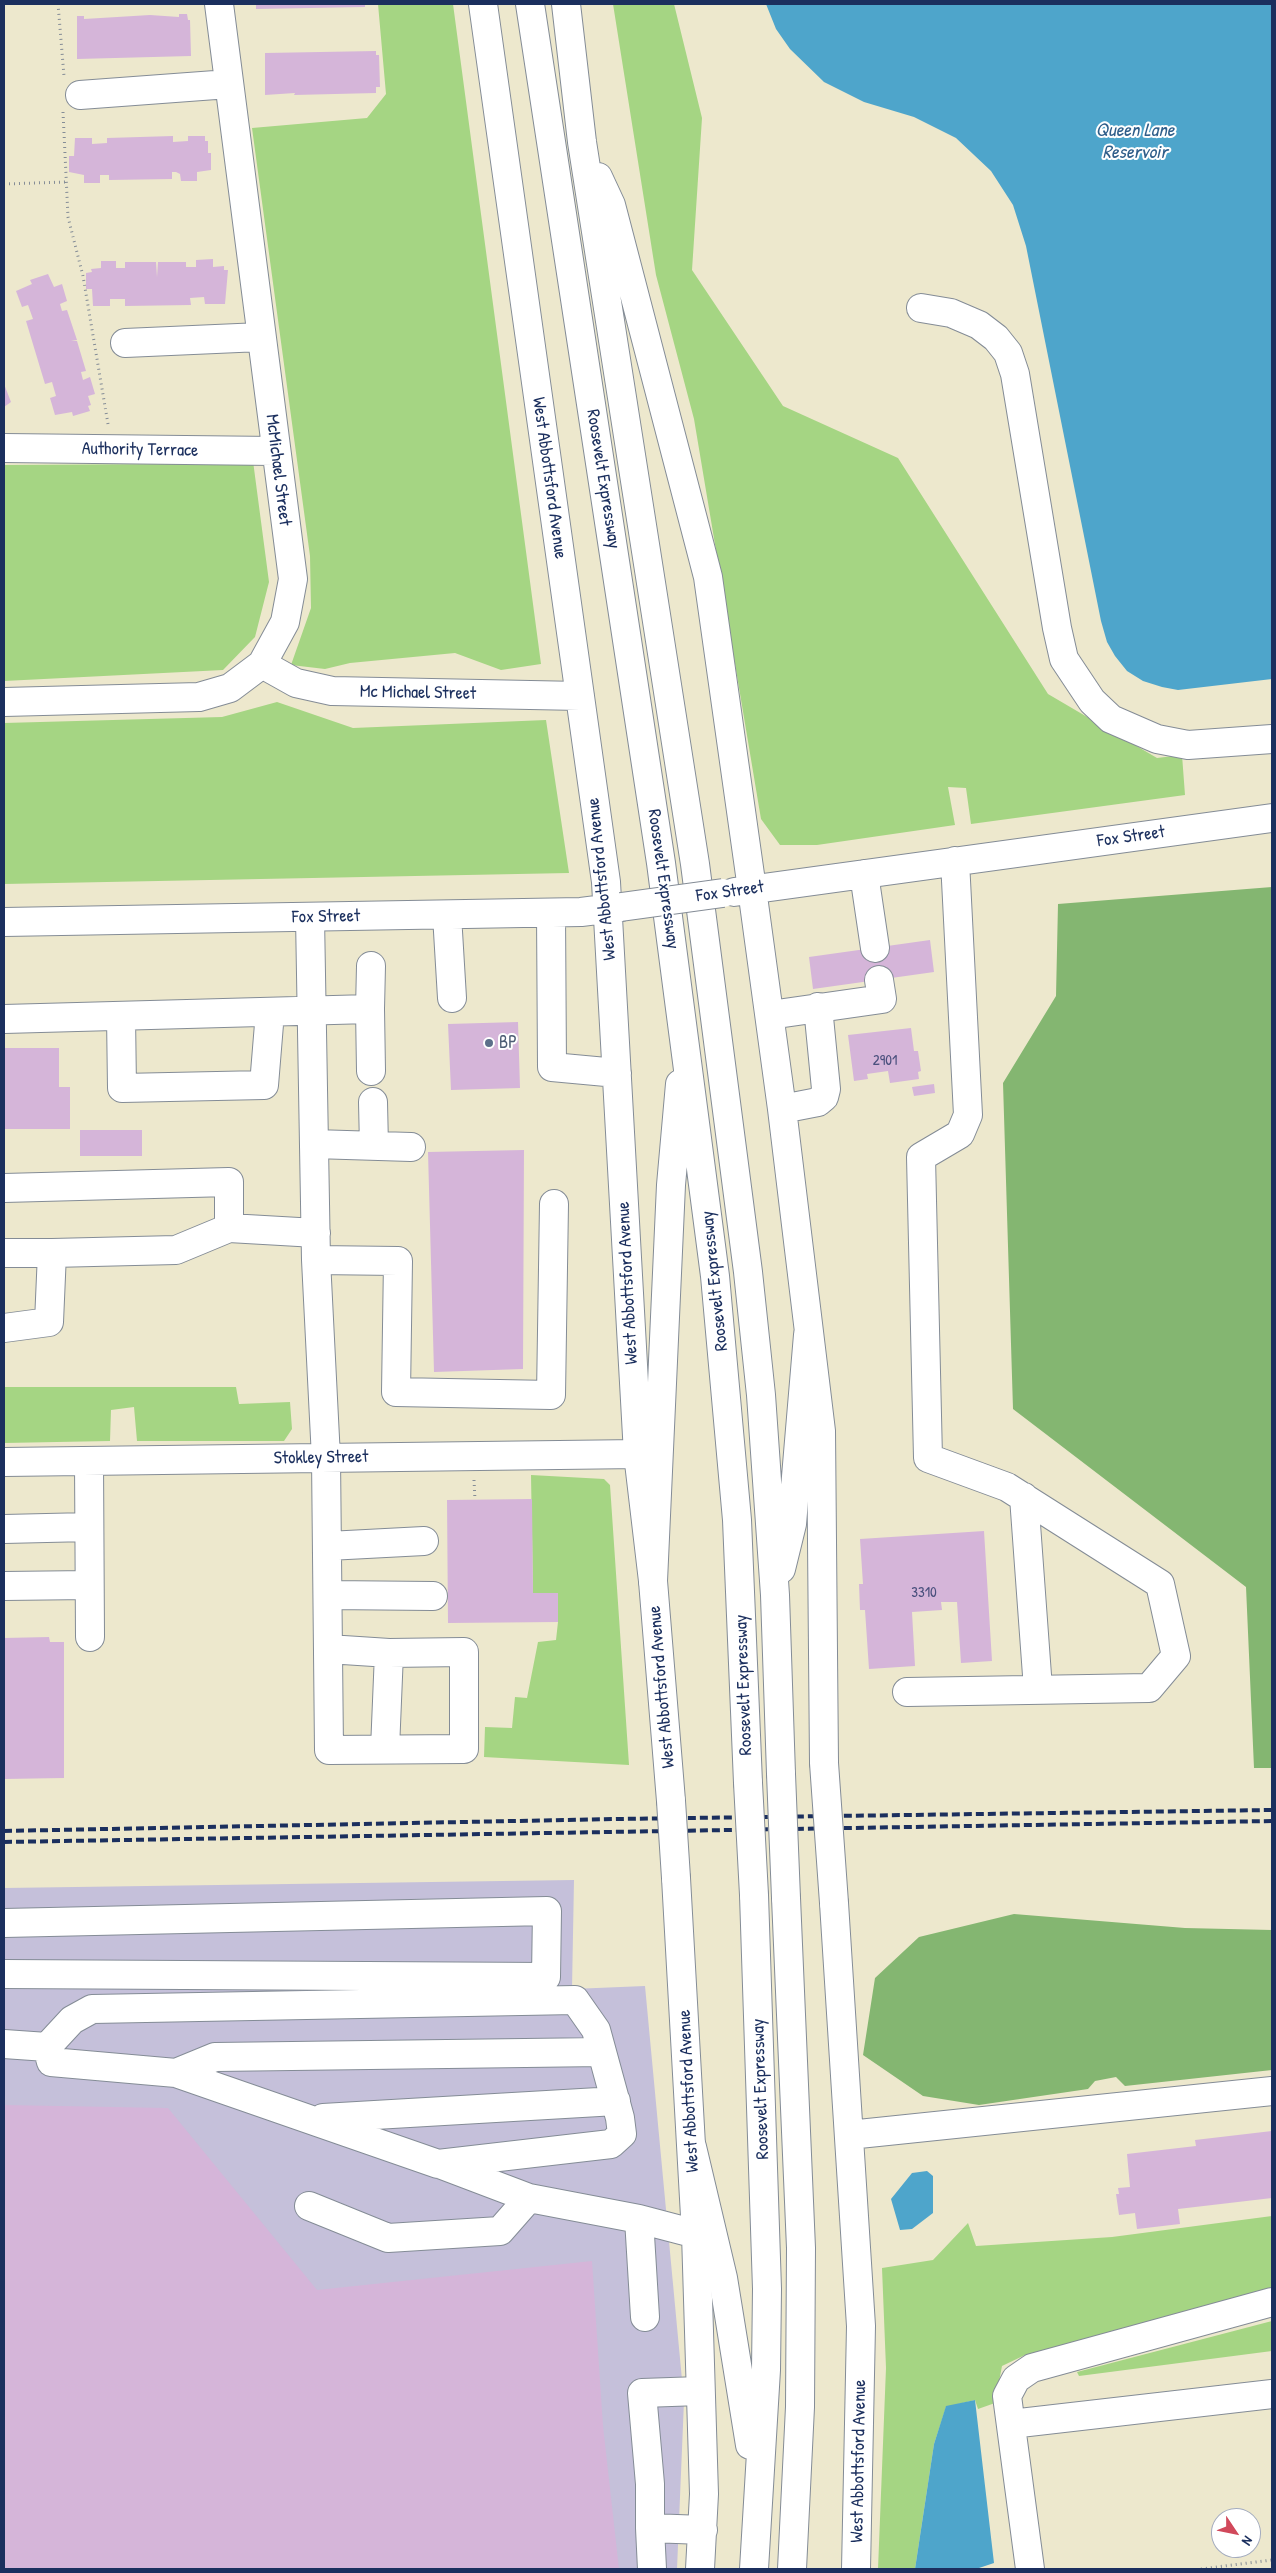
<!DOCTYPE html>
<style>
body{margin:0}
#map{position:relative;width:1276px;height:2573px;overflow:hidden;background:#ede8cd;font-family:"Patrick Hand",sans-serif}
canvas{display:block}
.frame{position:absolute;inset:0;border:5px solid #1b2f5e;pointer-events:none}
.north{position:absolute;left:1211px;top:2508px;width:50px;height:50px;box-sizing:border-box;background:#fff;border:1px solid #a4acbf;border-radius:50%;rotate:124deg;font-size:14px;font-weight:700;line-height:20px;text-align:center;color:#1b2f5e}
.north::after{content:'';display:block;margin:auto;width:18px;height:22px;background:#d1495b;clip-path:polygon(50% 0,100% 100%,50% 72%,0 100%)}
</style>
<div id="map">
<canvas width="1276" height="2573"></canvas>
<div class="frame"></div>
<div class="north">N</div>
</div>
<script>
const c = document.querySelector('canvas').getContext('2d');
c.lineJoin = 'round';
function fill(path, color) { c.fillStyle = color; c.fill(path, 'evenodd'); }
const poly = rows => new Path2D(rows.map(r => 'M' + r).join(''));
function strokePath(path, color, width, dash) { c.strokeStyle = color; c.lineWidth = width; c.lineCap = dash ? 'butt' : 'round'; c.setLineDash(dash || []); c.stroke(path); }
function write(font, color, halo, rows, align = 'center') {
  c.font = font + ' "Patrick Hand",sans-serif'; c.lineWidth = 4; c.setLineDash([]); c.textBaseline = 'middle'; c.strokeStyle = halo; c.fillStyle = color; for (const [text, x, y, turn = 0] of rows) {
    c.save(); c.translate(x, y); c.rotate((+turn || 0) * Math.PI / 180); c.textAlign = isNaN(turn) ? turn : align; if (halo) c.strokeText(text, 0, 0); c.fillText(text, 0, 0); c.restore();
  }
}
fill(poly([
 [574,1880,572,1989,645,1986,684,2401,677,2569,4,2569,4,1888]
]), '#c5c0da');
fill(poly([
 [378,4,453,4,541,664,501,670,455,653,350,663,325,669,291,665,311,608,310,556,252,128,367,118,386,94],
 [613,4,674,4,702,118,692,270,783,406,898,458,1048,694,1157,758,1182,755,1185,795,971,824,966,788,948,787,955,825,817,845,780,845,761,819,694,419,656,275],
 [253,461,269,582,255,637,223,670,4,681,4,465,176,464],
 [277,702,353,728,546,720,569,873,4,884,4,723,222,717],
 [4,1387,236,1387,239,1404,290,1402,292,1429,284,1441,137,1441,134,1407,111,1410,110,1441,4,1443],
 [531,1475,604,1479,610,1485,629,1765,484,1757,485,1727,512,1728,515,1697,527,1698,538,1642,556,1640,558,1622,533,1593],
 [1272,2216,1272,2290,1025,2355,1002,2366,995,2403,978,2409,975,2400,946,2407,934,2444,915,2569,878,2569,886,2368,882,2268,933,2260,968,2223,976,2246,1112,2237],
 [1272,2321,1272,2351,1079,2376,1077,2372]
]), '#a5d583');
fill(poly([
 [1272,887,1272,1768,1254,1768,1246,1587,1013,1409,1003,1083,1056,996,1058,904],
 [1014,1914,1185,1928,1272,1930,1272,2070,1125,2086,1116,2077,1095,2081,1088,2089,979,2105,923,2096,863,2055,875,1978,919,1937]
]), '#84b671');
fill(poly([
 [766,4,1272,4,1272,679,1178,690,1162,687,1143,681,1127,671,1115,656,1107,642,1101,621,1026,246,1013,205,991,171,956,138,914,117,864,102,824,82,790,49,776,29],
 [927,2171,933,2176,933,2213,912,2229,900,2230,891,2199,912,2173],
 [975,2400,994,2563,976,2569,915,2569,934,2444,946,2406]
]), '#4ea5cb');
fill(poly([
 [256,4,365,4,365,7,256,9],
 [179,14,187,14,188,20,190,20,191,56,77,59,77,16,84,16,84,19,150,15,179,17],
 [376,51,376,55,379,55,380,87,376,87,376,93,294,95,295,93,265,95,265,53],
 [173,136,173,142,188,141,188,136,205,136,205,141,208,141,208,153,211,153,211,170,197,172,197,181,181,181,180,174,176,172,172,172,172,179,109,180,109,175,100,175,100,183,84,183,84,175,69,172,69,156,74,156,75,138,92,138,92,144,107,143,107,138],
 [213,259,213,267,224,266,224,270,228,270,225,304,205,304,204,297,190,298,191,305,125,306,125,299,110,299,110,306,93,306,92,289,86,289,86,273,92,272,91,269,101,268,101,261,116,261,116,268,125,268,125,262,156,262,157,277,158,262,186,262,186,267,196,267,196,260],
 [48,274,54,287,62,284,67,301,60,304,62,311,67,310,77,340,71,341,77,341,86,371,81,372,83,380,90,377,95,394,88,396,91,405,88,406,90,411,73,416,72,412,55,415,50,398,56,396,52,382,45,384,26,321,33,319,28,305,22,307,16,291,32,284,30,280],
 [4,384,11,402,4,407],
 [930,940,934,972,813,989,809,957],
 [518,1022,520,1088,451,1090,448,1024],
 [911,1028,914,1051,918,1051,921,1071,918,1072,919,1079,890,1083,888,1071,867,1074,868,1079,854,1081,848,1035],
 [4,1048,59,1048,59,1087,70,1087,70,1129,4,1129],
 [934,1084,935,1093,914,1096,912,1087],
 [80,1130,142,1130,142,1156,80,1156],
 [524,1150,523,1369,434,1372,428,1152],
 [532,1499,533,1593,558,1593,558,1622,448,1623,447,1500],
 [984,1531,992,1661,961,1663,957,1602,941,1602,942,1610,912,1612,915,1666,869,1669,865,1610,860,1610,859,1584,863,1584,860,1539],
 [49,1637,50,1642,64,1642,64,1778,4,1779,4,1638],
 [4,2105,168,2108,317,2290,592,2261,603,2426,619,2569,4,2569],
 [1272,2131,1272,2198,1178,2209,1180,2224,1137,2229,1135,2213,1119,2215,1116,2194,1119,2194,1118,2188,1130,2187,1127,2154,1196,2146,1195,2140]
]), '#d5b5d9');
const minor = poly([
 [483,4,606,882,638,1454,653,1581,671,1801],
 [80,95,229,84],
 [921,308,951,313,979,325,996,338,1008,353,1015,374,1057,628,1064,659,1092,701,1111,719,1157,739,1188,745,1272,739],
 [125,343,261,337],
 [4,448,275,451],
 [262,664,296,683,332,691,580,696],
 [4,702,199,697,230,688,262,664,285,622,293,579,219,4],
 [864,874,875,948],
 [752,889,782,1109,821,1431,824,1763],
 [734,892,1272,818],
 [551,913,552,1067,617,1073],
 [447,915,452,998],
 [310,917,316,1260,326,1458,329,1750,464,1749,464,1652,389,1653],
 [4,922,581,912,621,907],
 [370,1009,371,966],
 [770,1015,882,999,879,980],
 [121,1016,122,1088,264,1085,270,1012],
 [4,1019,370,1009,371,1071],
 [373,1102,374,1146],
 [782,1109,818,1102,824,1097,826,1089,818,1007],
 [314,1144,411,1147],
 [4,1188,229,1182,229,1228],
 [4,1253,52,1253],
 [316,1260,398,1261,396,1392,551,1395,554,1204],
 [4,1328,49,1322,52,1253,176,1250,229,1228,316,1233],
 [89,1461,90,1637],
 [4,1462,638,1454],
 [1024,1497,1038,1689],
 [4,1529,89,1527],
 [328,1546,424,1541],
 [4,1586,89,1585],
 [328,1595,433,1596],
 [328,1649,389,1653,385,1749],
 [907,1692,1149,1688,1176,1656,1160,1584,1007,1487,928,1458,921,1157,960,1134,968,1115,955,861],
 [676,1878,696,2234,704,2494,700,2569],
 [834,1903,861,2326,856,2569],
 [4,1923,547,1911,546,1977,4,1974],
 [575,2000,596,2030,620,2118,622,2134,611,2144,438,2164,176,2073,51,2062,47,2047,72,2020,92,2009,575,2000],
 [4,2044,47,2047],
 [176,2073,215,2057,602,2052],
 [323,2118,616,2101],
 [849,2135,1272,2091],
 [442,2165,529,2198,639,2219,696,2234],
 [309,2206,388,2238,500,2231,529,2198],
 [639,2219,645,2317],
 [700,2391,642,2393,650,2484,650,2528,703,2530],
 [1011,2424,1272,2394],
 [650,2528,652,2569],
 [1030,2569,1007,2396,1016,2379,1032,2368,1272,2302]
]);
const highway = poly([
 [530,4,661,863,715,1276,737,1520,748,1783],
 [566,4,582,142,695,864,748,1272,761,1395,775,1595,781,1774],
 [598,177,611,205,708,577,752,889],
 [781,1569,792,1524,808,1335],
 [653,1581,671,1185,680,1084],
 [786,1898,801,2248,800,2407,792,2569],
 [692,2147,723,2278,750,2445],
 [754,2569,766,2370,767,2289,754,1895]
]);
strokePath(minor, '#848c96', 30);
strokePath(highway, '#848c96', 30);
strokePath(poly([
 [58,4,64,76],
 [63,112,68,217,83,276,108,424],
 [4,184,66,182],
 [474,1480,475,1500],
 [1201,2569,1272,2560]
]), '#848c96', 3, [1, 4]);
strokePath(minor, '#fff', 28);
strokePath(highway, '#fff', 28);
strokePath(poly([
 [4,1831,616,1819,1272,1810],
 [4,1842,1272,1821]
]), '#1b2f5e', 4, [8, 4]);
const minorBridge = poly([
 [621,907,723,893],
 [824,1763,834,1903],
 [671,1801,676,1878]
]);
const highwayBridge = poly([
 [781,1774,786,1898],
 [748,1783,754,1895]
]);
strokePath(minorBridge, '#848c96', 30, []);
strokePath(highwayBridge, '#848c96', 30, []);
strokePath(minorBridge, '#fff', 28);
strokePath(highwayBridge, '#fff', 28);
for (const [x, y, r, color] of [
 [489,1043,5,"#5c6f8a"]
]) { const dot = new Path2D(); dot.arc(x, y, r, 0, 2 * Math.PI); c.fillStyle = color; c.fill(dot); strokePath(dot, '#fff', 2); }
write('15px', '#4a507d', null, [
 ["2901",885,1061],
 ["3310",924,1593]
]);
write('18px', '#1b2f5e', '#fff', [
 ["Authority Terrace",140,450,1],
 ["McMichael Street",278,470,83],
 ["West Abbottsford Avenue",549,478,82],
 ["Roosevelt Expressway",603,479,81],
 ["Mc Michael Street",418,693,1],
 ["Fox Street",1131,837,-8],
 ["West Abbottsford Avenue",602,879,-96],
 ["Roosevelt Expressway",663,879,82],
 ["Fox Street",730,892,-8],
 ["Fox Street",326,917,-1],
 ["Roosevelt Expressway",715,1281,-96],
 ["West Abbottsford Avenue",628,1283,-93],
 ["Stokley Street",321,1458,-1],
 ["Roosevelt Expressway",744,1685,-92],
 ["West Abbottsford Avenue",662,1687,-95],
 ["Roosevelt Expressway",761,2089,-92],
 ["West Abbottsford Avenue",689,2091,-93],
 ["West Abbottsford Avenue",859,2461,-89]
]);
write('18px', '#4e5e75', '#fff', [
 ["BP",499,1043]
], 'left');
write('italic 19px', '#2f5e8a', '#fff', [
 ["Queen Lane",1135,131],
 ["Reservoir",1135,153]
]);
</script>
